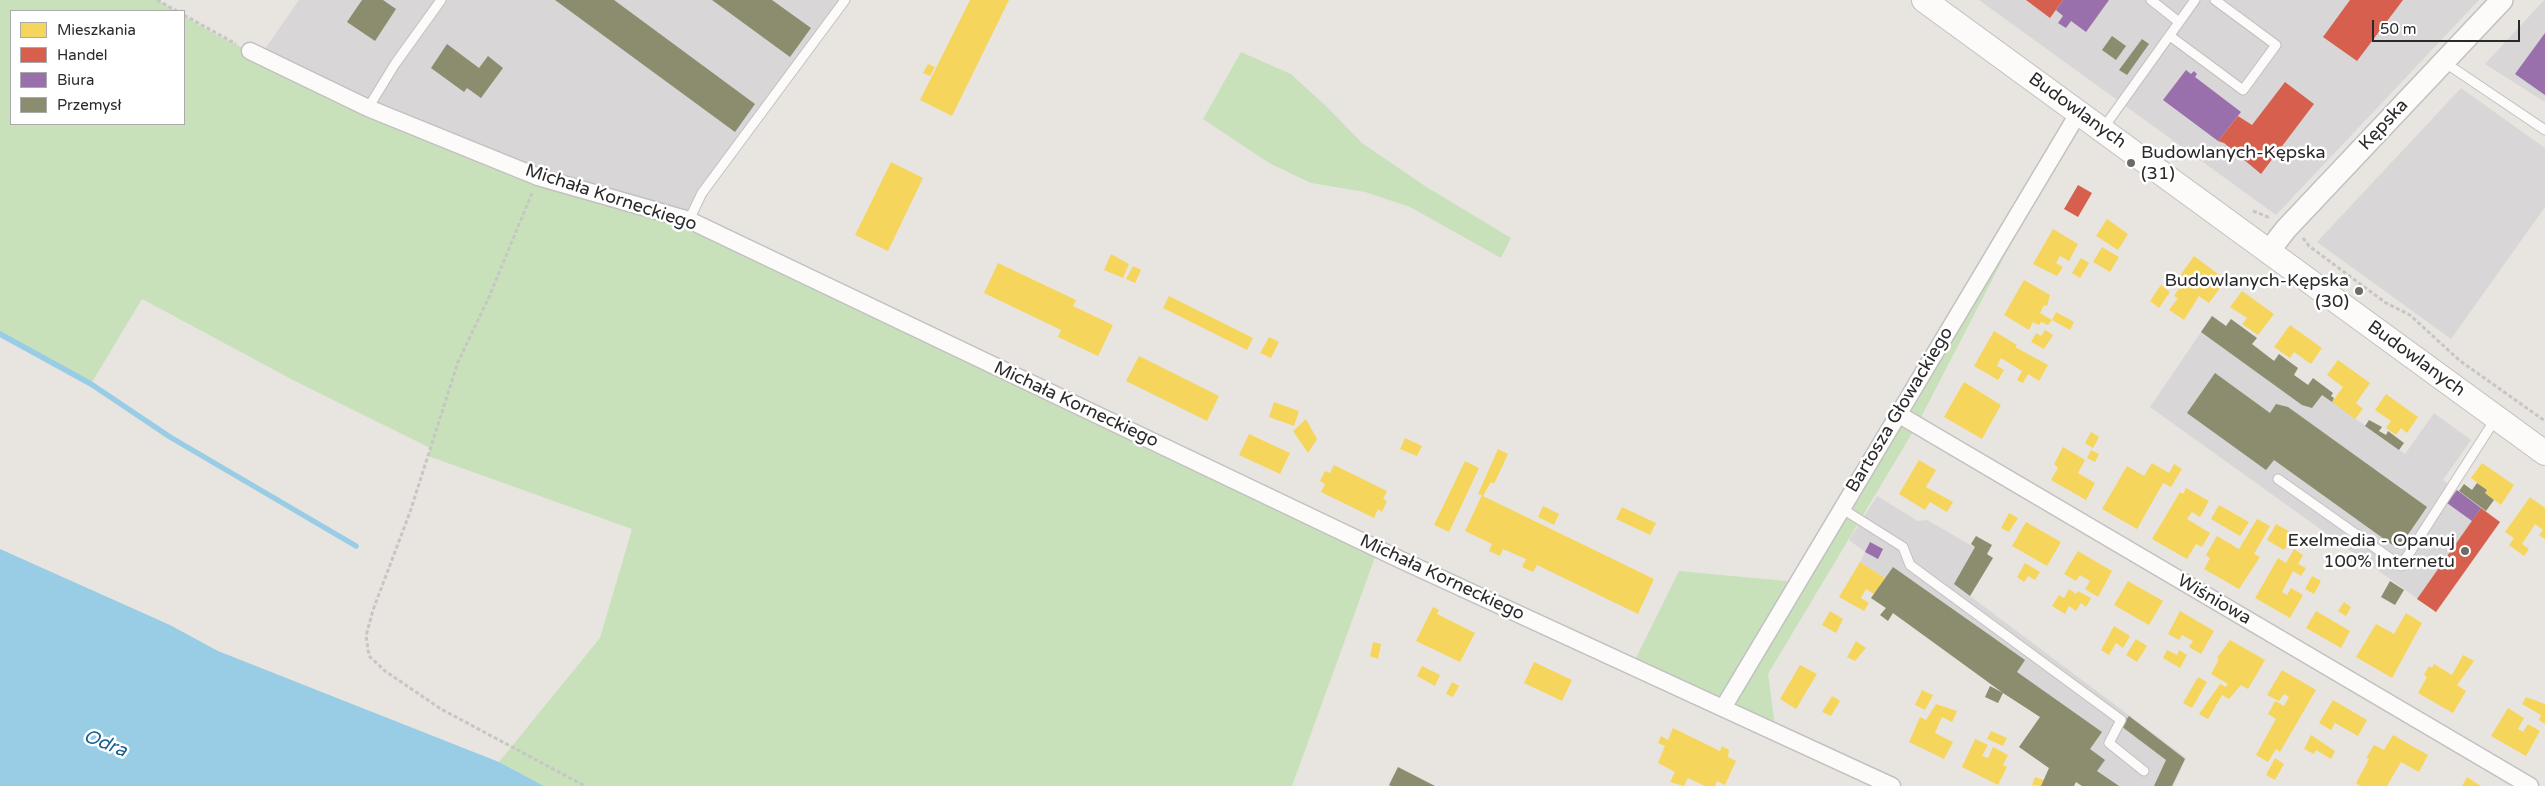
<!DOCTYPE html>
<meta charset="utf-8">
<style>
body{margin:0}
#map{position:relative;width:2545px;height:786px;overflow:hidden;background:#e8e5e0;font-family:"Varela Round",sans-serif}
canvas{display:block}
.legend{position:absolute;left:10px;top:10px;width:175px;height:115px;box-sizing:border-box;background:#fff;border:1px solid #aaa;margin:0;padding:6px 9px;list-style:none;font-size:15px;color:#2a2a2a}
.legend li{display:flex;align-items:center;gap:10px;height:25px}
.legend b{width:25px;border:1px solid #aaa}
.scale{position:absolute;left:2372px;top:20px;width:148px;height:22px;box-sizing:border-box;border:2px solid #2a2a2a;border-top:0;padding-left:6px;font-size:15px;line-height:18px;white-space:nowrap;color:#2a2a2a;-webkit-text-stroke:4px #fff;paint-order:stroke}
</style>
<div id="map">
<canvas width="2545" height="786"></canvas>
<ul class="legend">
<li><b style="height:14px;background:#f6d55c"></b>Mieszkania</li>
<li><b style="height:14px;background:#d6604d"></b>Handel</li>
<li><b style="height:14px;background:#9970ab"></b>Biura</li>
<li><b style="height:14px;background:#8c8c6e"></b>Przemysł</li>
</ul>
<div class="scale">50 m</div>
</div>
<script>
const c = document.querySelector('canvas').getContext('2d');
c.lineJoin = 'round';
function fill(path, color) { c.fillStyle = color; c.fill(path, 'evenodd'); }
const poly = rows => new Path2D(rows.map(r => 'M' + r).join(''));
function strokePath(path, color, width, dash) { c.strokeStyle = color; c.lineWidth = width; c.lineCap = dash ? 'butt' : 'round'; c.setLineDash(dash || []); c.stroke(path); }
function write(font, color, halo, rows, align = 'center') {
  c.font = font + ' "Varela Round",sans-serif'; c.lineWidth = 5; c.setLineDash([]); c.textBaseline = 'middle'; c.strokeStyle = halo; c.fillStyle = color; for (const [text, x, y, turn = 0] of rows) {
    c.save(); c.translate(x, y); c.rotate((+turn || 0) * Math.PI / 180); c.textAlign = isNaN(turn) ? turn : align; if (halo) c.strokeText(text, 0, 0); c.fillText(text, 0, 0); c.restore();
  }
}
fill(poly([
 [299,0,845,0,702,193,689,220,538,177,260,56],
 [1979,0,2479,0,2276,215],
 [2544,0,2545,0,2545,102,2485,64],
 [2461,88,2545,148,2545,207,2451,339,2317,242],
 [2212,316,2405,454,2434,413,2471,440,2443,480,2500,522,2436,612,2150,407],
 [1877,496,1918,521,1927,520,1993,558,1970,596,2186,758,2173,786,2082,786,2071,778,2067,781,2019,747,2040,717,1871,598,1885,578,1860,562,1865,552,1849,540]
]), '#d8d6d7');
fill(poly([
 [0,0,157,0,176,11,11,11,11,124,184,124,184,16,218,36,250,51,538,177,689,220,1378,549,1292,786,544,786,499,762,600,638,632,529,428,456,430,448,293,380,142,299,91,384,0,334],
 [1241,52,1291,74,1327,107,1362,143,1425,186,1511,238,1501,258,1410,207,1365,192,1311,183,1269,163,1203,119],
 [2079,112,1917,425,1768,674,1776,733,1632,666,1679,571,1797,582]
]), '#c9e1bb');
fill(poly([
 [0,549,170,625,218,651,499,762,544,786,0,786]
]), '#98cde5');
fill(poly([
 [970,0,1009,0,952,116,920,100],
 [928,64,935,67,930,76,923,73],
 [891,162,923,178,888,251,855,235],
 [2107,219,2128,234,2118,250,2096,236],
 [2053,229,2078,244,2069,261,2060,256,2056,263,2063,267,2057,276,2033,264],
 [2102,247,2119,257,2110,272,2093,262],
 [1111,254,1129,264,1123,278,1104,270],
 [2194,256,2226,280,2209,303,2199,296,2184,320,2169,310,2178,298,2174,296,2182,284,2177,280],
 [2081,258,2089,263,2080,278,2072,273],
 [998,263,1076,300,1073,306,1113,325,1098,356,1058,337,1061,330,984,293],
 [1133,266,1141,270,1135,283,1126,279],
 [2024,280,2050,295,2047,306,2044,305,2040,313,2052,320,2048,325,2041,322,2039,325,2033,322,2029,330,2004,315],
 [2161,285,2170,292,2159,308,2150,301],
 [2242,291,2274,314,2258,335,2242,324,2247,318,2230,307],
 [1169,296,1253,338,1247,350,1163,308],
 [2056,312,2074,322,2070,330,2052,320],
 [2290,325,2322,348,2311,364,2294,352,2290,358,2274,347],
 [2045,330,2053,335,2044,349,2031,342,2036,333,2041,336],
 [1994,331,2017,345,2015,347,2048,365,2039,381,2028,374,2023,383,2017,380,2022,371,2001,358,1997,366,2004,370,1998,380,1974,366],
 [1269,337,1279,342,1271,358,1260,353],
 [1139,356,1219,396,1207,421,1126,381],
 [2338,360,2370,383,2356,403,2363,409,2355,419,2332,402,2343,387,2327,375],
 [1964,382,2001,405,1982,439,1944,417],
 [2386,394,2418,417,2407,433,2401,428,2396,435,2386,428,2391,421,2375,410],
 [1274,402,1299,411,1294,426,1269,417],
 [1306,419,1317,439,1308,453,1293,431],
 [2091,432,2099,437,2093,448,2085,443],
 [1249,434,1290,453,1280,474,1239,455],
 [1405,438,1422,446,1417,456,1400,449],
 [2063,447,2085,460,2078,473,2095,483,2086,500,2051,480,2058,468,2054,464],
 [1498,449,1508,454,1494,484,1491,482,1483,496,1654,579,1638,614,1537,565,1533,572,1522,567,1526,559,1503,549,1500,556,1489,551,1492,544,1465,531,1482,495,1478,494],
 [2091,450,2099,454,2095,462,2087,458],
 [1919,460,1936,470,1926,487,1953,502,1947,512,1930,502,1925,510,1899,494],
 [1465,461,1479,468,1449,532,1434,525],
 [2152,463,2169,473,2174,464,2182,469,2171,487,2163,483,2137,529,2102,509,2127,466,2144,476],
 [2482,463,2514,485,2501,505,2485,493,2487,490,2471,478],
 [1334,465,1387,491,1383,499,1387,501,1382,512,1378,509,1374,518,1321,492,1325,484,1320,481,1325,471,1330,473],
 [2186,488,2209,501,2200,517,2192,512,2187,519,2210,533,2202,547,2196,544,2187,559,2152,539,2180,492,2183,494],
 [2530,497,2545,508,2545,539,2539,535,2543,530,2535,524,2522,544,2529,549,2524,556,2509,545,2514,538,2505,532],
 [2219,505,2249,522,2240,536,2211,519],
 [1543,506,1559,514,1554,525,1538,517],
 [1622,507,1656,523,1650,535,1616,519],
 [2009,513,2018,518,2009,532,2001,528],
 [2257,519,2270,526,2254,554,2260,557,2239,589,2204,569,2210,558,2206,555,2217,536,2239,549],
 [2026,522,2061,542,2047,566,2012,546],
 [2276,524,2294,534,2284,550,2267,540],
 [2294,549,2303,555,2298,564,2306,568,2301,576,2293,571,2282,592,2287,595,2291,588,2303,595,2290,618,2255,598,2278,558,2286,563],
 [2078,551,2112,571,2098,597,2085,589,2090,581,2080,575,2076,581,2064,574],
 [1860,562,1885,578,1874,594,1866,589,1861,598,1869,603,1864,611,1839,597],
 [2025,563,2040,572,2035,580,2028,576,2024,582,2017,577],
 [2312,576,2321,581,2314,594,2305,589],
 [2128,581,2163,601,2149,625,2114,605],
 [2069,589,2076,594,2078,591,2091,598,2086,607,2081,603,2076,611,2069,606,2065,614,2052,606,2059,595,2064,598],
 [2344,602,2351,607,2346,616,2338,611],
 [1433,607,1439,610,1437,614,1475,633,1460,662,1416,641],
 [1830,611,1843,619,1836,633,1822,625],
 [2180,611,2214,631,2201,654,2189,647,2193,641,2182,635,2179,640,2168,634],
 [2316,611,2350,631,2341,648,2306,628],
 [2406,613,2422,623,2392,678,2356,657,2376,624,2394,634],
 [2114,626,2130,636,2123,648,2116,643,2109,655,2101,650],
 [2136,639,2147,646,2137,662,2126,655],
 [2230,640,2265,660,2248,689,2241,685,2229,699,2222,695,2208,719,2199,714,2220,684,2226,687,2228,684,2211,674,2219,659,2217,658],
 [1856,641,1866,648,1855,661,1847,657],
 [1373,642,1381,644,1378,659,1370,656],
 [2167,650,2177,655,2179,650,2187,655,2180,668,2163,658],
 [2463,655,2474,661,2457,685,2466,691,2453,713,2418,693,2427,677,2424,675,2429,666,2432,668,2434,664,2452,675],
 [1534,662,1572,680,1562,701,1524,683],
 [1800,665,1817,674,1796,709,1780,699],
 [1422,666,1440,675,1435,686,1417,676],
 [2282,670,2316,690,2280,752,2276,749,2268,762,2256,755,2276,719,2268,714,2275,701,2284,706,2289,697,2284,694,2279,701,2267,695],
 [2198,677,2207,682,2192,708,2183,703],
 [1452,682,1459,686,1453,697,1446,694],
 [1922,690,1933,695,1925,710,1915,705],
 [1832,696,1840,701,1831,716,1822,712],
 [2526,697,2545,704,2545,724,2539,720,2541,715,2522,704],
 [2333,700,2367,720,2358,736,2335,723,2331,730,2319,723],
 [1936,704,1957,711,1952,722,1942,717,1935,733,1953,742,1944,759,1909,742,1920,717,1926,720],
 [2508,708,2524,718,2518,729,2523,732,2528,724,2540,731,2526,756,2491,736],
 [1673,728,1720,751,1722,746,1729,750,1728,757,1736,761,1725,785,1717,781,1715,786,1705,786,1688,778,1684,786,1670,782,1675,772,1658,763,1665,746,1658,743,1661,736,1668,740],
 [1991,731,2007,738,2003,746,1987,739],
 [2311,735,2335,751,2331,759,2316,750,2314,754,2304,749],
 [2393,735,2428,755,2419,772,2401,762,2387,786,2360,786,2356,783,2369,759,2366,758,2374,745,2384,750],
 [1975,739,1988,745,1982,756,1988,758,1993,747,2008,755,2003,765,2007,767,1998,785,1962,767],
 [2275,758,2284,764,2275,780,2266,775],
 [2035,777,2044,780,2041,786,2032,785],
 [2467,777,2481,786,2462,786]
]), '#f6d55c');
fill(poly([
 [2026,0,2063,0,2050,18],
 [2350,0,2403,0,2357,61,2323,37],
 [2285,82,2314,104,2261,174,2224,143,2218,141,2238,116,2252,125],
 [2078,185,2092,193,2078,217,2064,209],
 [2481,508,2500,522,2436,612,2417,599]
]), '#d6604d');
fill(poly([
 [2063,0,2109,0,2086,32,2071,21,2066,28,2058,23,2063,16,2056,10],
 [2545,33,2545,95,2515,74],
 [2186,70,2191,74,2194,71,2197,74,2195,77,2241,112,2218,141,2163,100],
 [2457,490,2481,508,2472,521,2447,503],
 [1870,542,1883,549,1878,559,1865,552]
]), '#9970ab');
fill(poly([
 [362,0,383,0,396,9,375,41,347,22],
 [555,0,614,0,755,104,735,132],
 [712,0,772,0,811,28,790,57],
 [2112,36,2126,46,2116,60,2102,50],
 [2142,39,2149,44,2127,75,2119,70],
 [447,44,479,68,488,56,503,68,481,98,467,88,464,92,431,68],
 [2212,316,2226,326,2231,319,2257,338,2252,344,2274,361,2279,354,2298,368,2294,375,2308,385,2313,378,2333,393,2331,396,2334,398,2332,402,2322,395,2312,408,2302,405,2201,332],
 [2215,373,2270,413,2276,404,2288,407,2427,507,2398,549,2274,460,2266,470,2187,413],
 [2369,420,2382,427,2379,431,2386,435,2388,431,2404,443,2399,450,2365,426],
 [2477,483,2487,490,2485,493,2494,500,2486,511,2459,491,2464,484,2472,490],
 [1976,536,1992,545,1987,554,1993,558,1970,596,1954,584,1975,547,1971,544],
 [1893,567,2025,660,2017,672,2102,732,2090,749,2105,760,2097,771,2119,786,2082,786,2076,782,2074,786,2041,786,2049,768,2019,747,2040,717,2003,693,1998,703,1985,697,1990,686,2003,693,1893,613,1888,621,1880,615,1886,608,1871,598],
 [2390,581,2404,590,2395,605,2381,597],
 [2129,716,2185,759,2172,786,2154,786,2166,760,2121,726],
 [1398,767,1435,786,1391,786,1389,785]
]), '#8c8c6e');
strokePath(poly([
 [0,334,91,384,170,437,356,546]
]), '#98cde5', 5.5);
const service = poly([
 [2151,0,2179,22],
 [2170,36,2243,90,2276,45,2215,0],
 [2444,62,2545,130],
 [368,108,395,64,441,0],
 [2102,130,2195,0],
 [689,220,702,193,845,0],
 [2278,479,2401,566,2496,418],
 [1841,508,1903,547,1910,565,2121,720,2109,743,2144,771]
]);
const minor = poly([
 [250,51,368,108,538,177,689,220,1401,560,1892,786],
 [1898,414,2530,786],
 [1723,708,2079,112]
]);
const tertiary = poly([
 [2268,252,2286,229,2502,0]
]);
const secondary = poly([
 [1924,0,2545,453]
]);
strokePath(service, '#c1c1c1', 11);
strokePath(minor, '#c1c1c1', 19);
strokePath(tertiary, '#c1c1c1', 24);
strokePath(secondary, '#c1c1c1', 26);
strokePath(poly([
 [157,0,177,11],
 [184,15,236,44],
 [532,193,489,297,458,362,410,512,373,610,366,636,369,656,385,671,441,709,585,786],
 [2253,211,2268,217,2270,215],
 [2303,238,2309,246,2386,303,2410,315,2459,360,2545,421]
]), '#c6c6c5', 3, [4, 2.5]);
strokePath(service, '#fcfbfa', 9);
strokePath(minor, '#fcfbfa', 16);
strokePath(tertiary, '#fcfbfa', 21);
strokePath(secondary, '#fcfbfa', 24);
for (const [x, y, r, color] of [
 [2131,163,5,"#6c6b6a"],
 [2359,291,5,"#6c6b6a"],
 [2465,551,5,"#6c6b6a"]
]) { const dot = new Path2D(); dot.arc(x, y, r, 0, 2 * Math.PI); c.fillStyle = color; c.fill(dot); strokePath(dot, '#fff', 2); }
write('18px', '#2a2a2a', '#fff', [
 ["Budowlanych",2077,111,36],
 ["Kępska",2384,125,-47],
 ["Michała Korneckiego",611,198,18],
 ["Budowlanych",2416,359,36],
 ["Michała Korneckiego",1076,405,25],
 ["Bartosza Głowackiego",1900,410,-59],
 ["Michała Korneckiego",1442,578,25],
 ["Wiśniowa",2214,600,30]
]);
write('18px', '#2a2a2a', '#fff', [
 ["Budowlanych-Kępska",2141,153,"left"],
 ["(31)",2141,174,"left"],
 ["Budowlanych-Kępska",2349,281],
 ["(30)",2349,302],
 ["Exelmedia - Opanuj",2455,541],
 ["100% Internetu",2455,562]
], 'right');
write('italic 19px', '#166192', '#fff', [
 ["Odra",105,744,22]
]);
</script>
